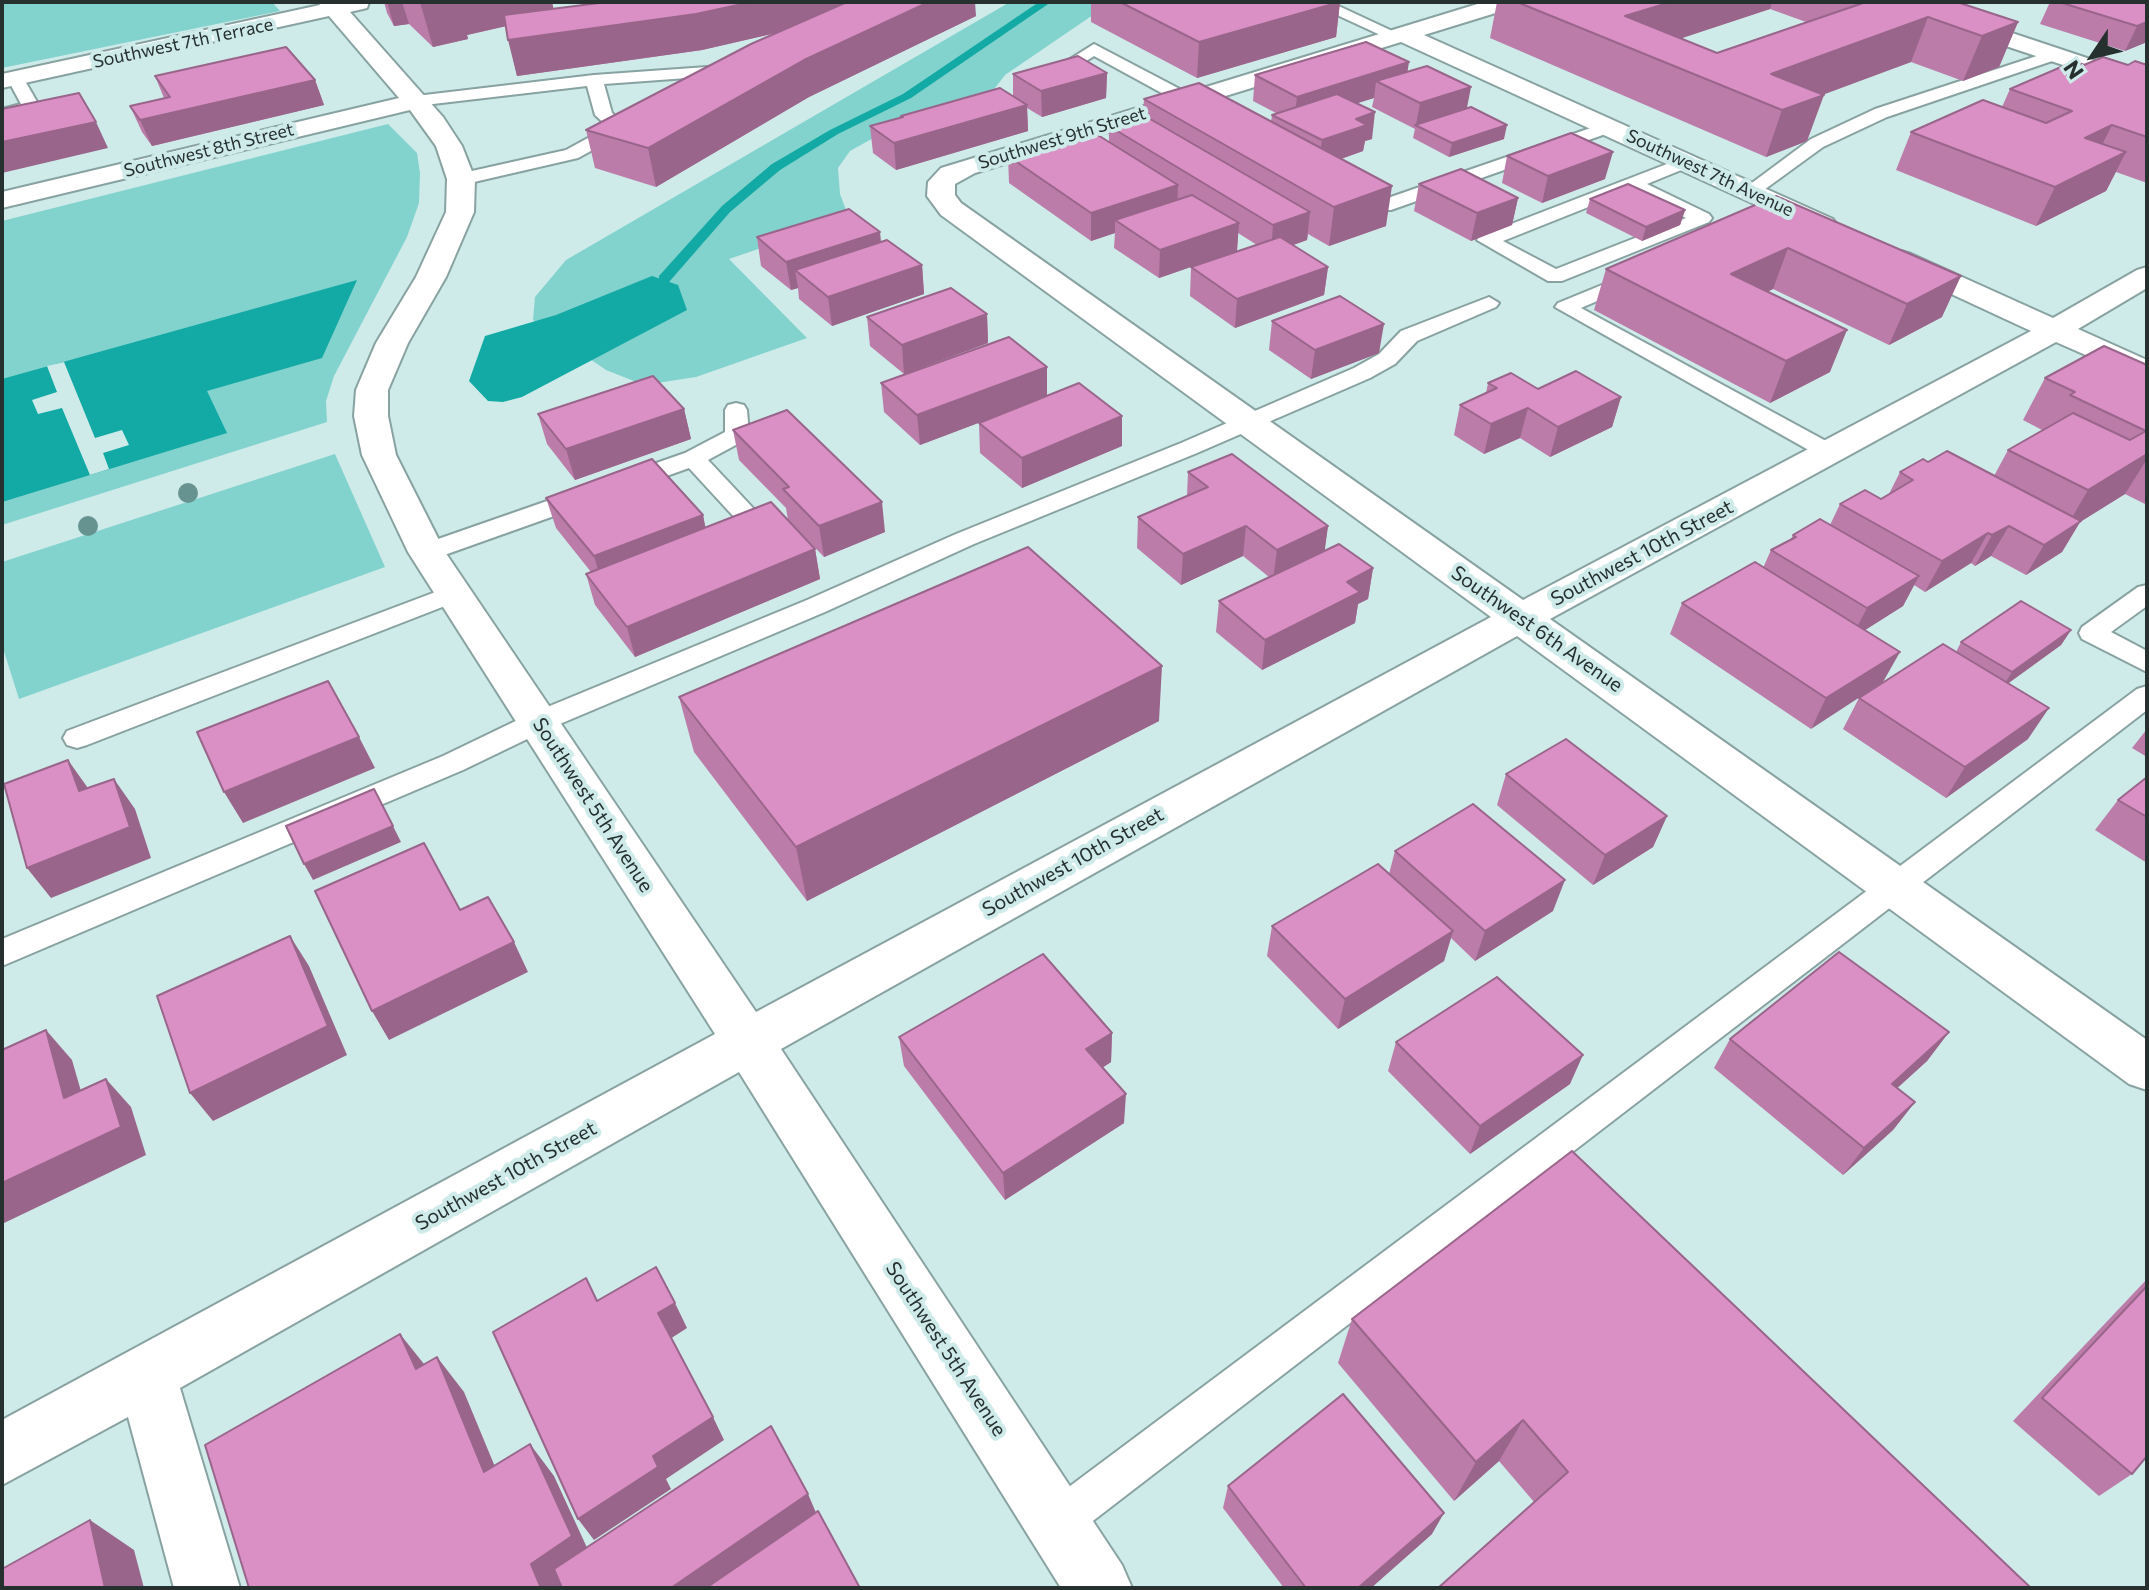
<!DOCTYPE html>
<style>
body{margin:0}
#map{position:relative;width:2149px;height:1590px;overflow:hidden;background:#ceebe9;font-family:Commissioner,sans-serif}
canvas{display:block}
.frame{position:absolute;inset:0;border:4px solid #25302f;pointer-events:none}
.north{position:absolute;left:2053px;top:16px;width:80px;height:80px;-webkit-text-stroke:6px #ceebe9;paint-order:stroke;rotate:235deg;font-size:22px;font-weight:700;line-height:32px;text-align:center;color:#25302f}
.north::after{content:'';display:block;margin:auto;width:28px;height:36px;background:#25302f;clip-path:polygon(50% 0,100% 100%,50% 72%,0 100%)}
</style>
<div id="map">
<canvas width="2149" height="1590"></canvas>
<div class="frame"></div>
<div class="north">N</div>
</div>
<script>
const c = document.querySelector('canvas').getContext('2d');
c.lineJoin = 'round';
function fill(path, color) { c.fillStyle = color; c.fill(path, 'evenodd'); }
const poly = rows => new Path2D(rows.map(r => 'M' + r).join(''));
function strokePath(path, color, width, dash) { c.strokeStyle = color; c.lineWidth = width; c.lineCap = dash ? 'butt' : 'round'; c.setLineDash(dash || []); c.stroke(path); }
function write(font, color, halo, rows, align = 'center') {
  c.font = font + ' Commissioner,sans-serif'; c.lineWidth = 8; c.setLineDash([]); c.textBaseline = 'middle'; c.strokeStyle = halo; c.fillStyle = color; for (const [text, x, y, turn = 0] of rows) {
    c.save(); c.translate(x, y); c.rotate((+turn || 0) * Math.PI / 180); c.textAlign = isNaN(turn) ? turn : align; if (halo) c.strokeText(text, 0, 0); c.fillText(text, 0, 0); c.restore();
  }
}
fill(poly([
 [2,2,272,2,280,11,2,68],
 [1010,2,1112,2,1005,75,985,101,877,136,850,151,838,168,840,194,849,218,729,259,807,338,696,377,644,385,606,370,533,320,535,297,566,260],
 [388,124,417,153,420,173,419,203,407,237,334,376,326,401,327,422,2,525,2,221],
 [335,454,385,567,19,699,2,645,2,562]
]), '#82d2ce');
fill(poly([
 [652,276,678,285,687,310,522,397,503,402,488,401,469,381,485,336,556,315],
 [357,280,322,358,207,391,227,433,2,502,2,379]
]), '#13a9a4');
fill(poly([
 [64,362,95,438,122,430,129,445,103,453,109,469,90,475,62,408,38,414,32,400,57,392,47,366]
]), '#ceebe9');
fill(poly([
 [1039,2,1051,2,911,98,838,134,780,170,730,212,669,282,659,282,659,276,722,206,772,164,830,130,903,94,1039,2]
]), '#13a9a4');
const lane = poly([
 [1309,2,1330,2,1403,36,1395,41,1389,39,1309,2],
 [1094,44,1214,107,1217,111,1214,115,1202,115,1094,56,1054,82,1048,83,1040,78,1094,44],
 [2055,50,2061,52,2061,58,1887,117,1823,147,1757,195,1750,197,1741,191,1811,139,1875,109,2055,50],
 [721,66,729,71,727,74,709,83,703,82,701,77,604,84,612,113,622,121,631,121,634,125,631,129,578,158,461,185,452,179,454,175,566,150,608,127,595,115,587,86,416,106,408,101,416,96,594,75,721,66],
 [15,73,21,74,40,107,37,111,2,119,2,109,21,104,7,78,15,73],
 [1608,122,1614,123,1617,127,1614,131,1391,210,1377,210,1343,189,1352,183,1385,199,1608,122],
 [1685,157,1694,162,1691,166,1647,184,1709,214,1712,218,1709,222,1562,281,1548,281,1477,240,1480,236,1685,157],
 [1631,190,1686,218,1556,269,1503,241,1631,190],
 [1636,271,1643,273,1646,277,1643,281,1581,308,1837,447,1841,452,1837,457,1821,457,1555,307,1558,303,1636,271],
 [1489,297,1499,303,1496,307,1417,341,1395,364,1370,378,1197,453,974,544,825,612,548,729,463,770,2,966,2,939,443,756,528,715,807,600,956,534,1181,443,1354,368,1379,354,1401,331,1489,297],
 [736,403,744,405,747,410,749,435,745,440,708,460,753,508,756,513,753,518,735,518,689,468,436,558,418,558,414,552,418,546,685,453,725,432,725,410,728,405,736,403],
 [454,585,463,587,467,593,463,599,87,745,77,748,67,745,63,738,67,731,454,585],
 [2147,585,2147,606,2111,632,2147,651,2147,672,2082,639,2079,633,2082,627,2138,587,2147,585],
 [2147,686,2147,710,1072,1537,1057,1544,1042,1537,1035,1522,1042,1507,2137,689,2147,686]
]);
const street = poly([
 [318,2,369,2,367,8,350,12,443,117,462,146,475,179,474,212,446,277,408,343,388,390,388,416,396,455,445,552,756,1012,1491,617,941,215,927,196,928,182,941,168,1484,2,1518,2,1515,7,1424,35,1833,219,1837,225,1833,231,1823,233,1813,231,1401,42,975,173,955,184,955,195,961,203,1523,600,2031,331,1891,266,1886,260,1891,254,1901,251,1911,254,2053,318,2137,270,2147,267,2147,288,2078,329,2147,360,2147,382,2056,342,1550,619,2147,1040,2147,1090,2129,1084,1517,636,781,1049,1122,1565,1132,1588,1061,1588,739,1072,180,1388,240,1588,174,1588,128,1417,2,1485,2,1420,715,1034,408,552,362,455,354,416,356,390,376,343,416,277,446,212,447,179,436,146,410,110,2,208,2,192,399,98,329,16,2,88,2,74,320,5,318,2],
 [1886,2,1919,2,2147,78,2147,93,1889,7,1886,2]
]);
strokePath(lane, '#87a2a0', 4);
strokePath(street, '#87a2a0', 4);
fill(lane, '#fff');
fill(street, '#fff');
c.fillStyle = '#669290';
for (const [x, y] of [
 [188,493],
 [88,526]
]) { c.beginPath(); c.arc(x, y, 10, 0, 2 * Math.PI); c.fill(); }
fill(poly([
 [384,2,552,2,553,9,976,16,809,97,656,187,595,168,586,130,780,32,702,50,517,76,506,26,467,35,468,39,433,47,409,24,394,26,387,13],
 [1091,2,1340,2,1336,37,1197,78,1091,22],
 [1497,2,1957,2,2018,22,1999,67,1963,81,1911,62,1823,94,1807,141,1766,157,1490,38],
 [1770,9,1806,22,1717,53,1681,38],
 [2050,2,2147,2,2147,42,2125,51,2040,24],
 [2084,65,2147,65,2147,183,2116,172,2106,191,2036,226,1896,170,1911,132,2002,107,2010,89],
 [1408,72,1467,108,1504,139,1449,157,1413,138,1415,129,1372,107,1374,98,1357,103,1372,139,1365,141,1363,151,1341,159,1386,226,1329,246,1308,234,1307,240,1293,245,1328,267,1324,295,1235,328,1190,296,1191,267,1257,245,1238,233,1237,251,1159,278,1114,248,1115,233,1091,241,1009,183,1008,156,1109,142,1109,126,1143,116,1144,99,1271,122,1272,115,1276,113,1253,101,1255,75],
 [1107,73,1106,98,1042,117,1027,108,1028,131,896,170,873,153,870,126,901,118,901,116,1013,96,1013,74],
 [155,76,315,80,324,105,152,146,142,132,130,106,164,98],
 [1507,156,1605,179,1542,203,1502,183],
 [1419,184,1518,198,1512,225,1471,241,1414,211],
 [1776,196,1942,317,1889,345,1773,289,1767,292,1830,372,1770,403,1594,310,1606,269],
 [1590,199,1685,210,1680,225,1642,241,1586,213],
 [757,237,881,242,922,265,924,294,832,326,799,299,798,288,791,290,761,266],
 [987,314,988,343,913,371,1047,396,1122,416,1122,446,1022,488,980,453,979,423,994,417,920,445,884,412,881,383,904,374,870,346,867,317],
 [1272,321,1379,353,1311,379,1269,350],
 [2147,365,2147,505,2125,494,2080,522,2062,552,2026,575,1991,556,1975,566,1971,563,1925,592,1914,585,1903,606,1865,630,1811,729,1670,634,1682,603,1763,568,1771,550,1791,539,1793,535,1830,525,1840,504,1881,499,1889,494,1900,472,1928,462,1994,476,2008,450,2042,430,2023,420,2045,378],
 [1488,383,1538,389,1621,397,1612,427,1550,457,1520,438,1484,454,1454,435,1460,405,1486,393],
 [684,409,691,439,575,480,547,444,538,414],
 [733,430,885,532,824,557,788,520,786,508,739,460],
 [1188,472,1328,526,1324,551,1373,568,1368,599,1358,604,1355,623,1262,670,1216,632,1219,601,1269,577,1243,556,1181,585,1137,548,1138,517,1187,496],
 [546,498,703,515,705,528,815,549,820,579,635,657,595,605,586,574,591,572,556,528],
 [2071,630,2061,645,2008,683,2028,739,1946,798,1843,729,1859,698,1956,652,1961,642],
 [679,697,1159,721,807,901,694,752],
 [2147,729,2147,757,2132,748],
 [1506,774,1667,816,1653,847,1593,885,1497,805],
 [2147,777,2147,863,2095,830,2118,800],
 [1395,851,1553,911,1475,961,1451,938,1444,961,1338,1029,1267,956,1272,926,1389,874],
 [1949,1032,1927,1061,1897,1088,1915,1102,1893,1130,1843,1175,1714,1068,1730,1039],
 [1112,1033,1111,1062,1102,1068,1124,1123,1005,1200,904,1066,899,1037],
 [1396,1042,1570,1084,1470,1154,1388,1071],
 [2147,1279,2147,1456,2132,1474,2099,1496,2013,1421],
 [1352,1319,2031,1588,1534,1502,1499,1461,1454,1501,1338,1363],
 [1228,1486,1432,1534,1371,1588,1284,1588,1223,1508]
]), '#bb7ca9');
fill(poly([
 [387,2,402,2,409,24,394,26],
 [420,2,552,2,555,15,467,35,468,39,433,47],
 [683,2,879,2,880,9,702,50,517,76,508,40],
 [929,2,975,2,976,16,809,97,656,187,648,148,804,60],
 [1340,2,1336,37,1197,78,1199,42],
 [1671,2,1772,2,1770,9,1640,52,1625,16],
 [2147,6,2147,42,2125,51],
 [1928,17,1911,62,1782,110,1771,74],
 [2018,22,1999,67,1963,81,1982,36],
 [1409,62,1405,88,1376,81,1374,98,1294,123,1297,97],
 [1107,73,1106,98,1042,117,1041,91],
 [315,80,324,105,152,146,140,120],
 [1471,87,1466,113,1416,125,1420,103],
 [1824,95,1807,141,1766,157,1782,110],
 [1027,105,1028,131,896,170,894,143],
 [1375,112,1372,139,1365,141,1363,151,1318,167,1322,140,1356,119],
 [96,122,108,148,2,173,2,142],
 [1507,125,1504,139,1449,157,1452,143],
 [2112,125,2093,163,2085,138],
 [1613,152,1605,179,1542,203,1548,176],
 [2126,152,2106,191,2036,226,2055,187],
 [1178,185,1177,213,1115,220,1115,233,1091,241,1091,213],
 [1392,186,1386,226,1329,246,1334,207],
 [1518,198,1512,225,1471,241,1477,213],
 [1685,210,1680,225,1642,241,1646,227],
 [1310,212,1307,240,1271,253,1273,225],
 [1239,223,1237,251,1159,278,1160,250],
 [880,232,883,261,795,270,798,288,791,290,786,262],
 [1788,248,1773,289,1717,315,1731,274],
 [922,265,924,294,832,326,828,297],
 [1328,267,1324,295,1235,328,1237,299],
 [1961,276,1942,317,1889,345,1907,304],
 [987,314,988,343,904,374,902,345],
 [1384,324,1379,353,1311,379,1315,350],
 [1847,330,1830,372,1770,403,1786,361],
 [1047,367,1047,397,920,445,917,415],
 [1621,397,1612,427,1550,457,1558,427],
 [1528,408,1520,438,1484,454,1491,424],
 [684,409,691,439,575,480,566,449],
 [1122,416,1122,446,1022,488,1022,458],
 [2147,454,2147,459,2125,494,2080,522,2062,552,2026,575,2044,545,2063,533,2088,490],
 [882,502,885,532,824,557,819,526],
 [703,515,709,545,603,587,594,556],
 [1246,526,1243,556,1181,585,1183,554],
 [1328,526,1324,556,1273,580,1277,550],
 [2009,526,1991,556,1975,566,1992,535],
 [1988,533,1971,563,1925,592,1942,561],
 [815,549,820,579,635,657,627,627],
 [1373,568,1368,599,1358,604,1355,623,1262,670,1265,640,1347,582],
 [1919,576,1903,606,1851,639,1867,608],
 [2071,630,2061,645,2002,688,2012,672],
 [1900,652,1883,682,1811,729,1826,698],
 [1162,666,1159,721,807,901,796,847],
 [2049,708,2028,739,1946,798,1965,767],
 [359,737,375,768,243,823,224,792],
 [68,760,90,791,79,791],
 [114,779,135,809,151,858,51,898,27,868],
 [1667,816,1653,847,1593,885,1605,855],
 [393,826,401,842,313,880,304,864],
 [1565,880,1553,911,1475,961,1485,931],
 [1453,931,1444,961,1338,1029,1345,999],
 [290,936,309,966,347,1055,213,1121,190,1093],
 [514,942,528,972,389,1040,372,1011],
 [46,1030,72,1060,91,1126,64,1098],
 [1949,1032,1927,1061,1870,1113,1892,1084],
 [1112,1033,1111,1062,1086,1078,1086,1049],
 [1583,1055,1570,1084,1470,1154,1480,1126],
 [106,1079,131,1107,146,1155,2,1224,2,1183],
 [1126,1094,1124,1123,1005,1200,1003,1173],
 [1915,1102,1893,1130,1843,1175,1864,1148],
 [675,1303,687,1328,670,1339,658,1313],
 [400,1334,428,1369,416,1369],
 [437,1357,464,1392,510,1503,484,1472],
 [713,1417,724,1440,666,1479,671,1489,594,1540,578,1519,653,1456],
 [1523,1420,1499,1461,1454,1501,1476,1462],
 [530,1444,554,1476,595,1565,563,1588,541,1588,531,1564],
 [808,1494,817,1515,712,1588,671,1588],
 [1444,1513,1432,1534,1371,1588,1358,1588],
 [90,1520,134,1550,144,1588,105,1588]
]), '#99658a');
const building = poly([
 [607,2,752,2,696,14,508,40,504,15,607,2],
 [847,2,929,2,804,60,648,148,586,130,751,44,847,2],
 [1120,2,1340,2,1199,42,1120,2],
 [1517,2,1671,2,1625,16,1717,53,1866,2,1957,2,2018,22,1982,36,1928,17,1771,74,1824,95,1782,110,1517,2],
 [2059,2,2147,2,2147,22,2137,26,2059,2],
 [1366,42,1409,62,1297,97,1255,75,1366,42],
 [286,47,315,80,140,120,130,106,170,97,155,76,286,47],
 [1078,56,1107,73,1041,91,1013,74,1078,56],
 [2103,57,2128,65,2135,61,2147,65,2147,137,2112,125,2085,138,2126,152,2055,187,1911,132,1983,100,2046,123,2072,111,2010,89,2075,61,2084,65,2103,57],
 [1427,66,1471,87,1420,103,1376,81,1427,66],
 [1199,83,1392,186,1334,207,1144,99,1199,83],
 [1000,88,1027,105,894,143,870,126,903,117,901,116,1000,88],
 [79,93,96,122,2,142,2,109,79,93],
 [1337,94,1375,112,1356,119,1367,125,1322,140,1272,115,1337,94],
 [1471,107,1507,125,1452,143,1415,125,1471,107],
 [1145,116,1310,212,1273,225,1109,126,1145,116],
 [1093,132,1178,185,1091,213,1008,156,1093,132],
 [1571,133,1613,152,1548,176,1507,156,1571,133],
 [1461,169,1518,198,1477,213,1419,184,1461,169],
 [1628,184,1685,210,1646,227,1590,199,1628,184],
 [1192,195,1239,223,1160,250,1115,220,1192,195],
 [1776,196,1961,276,1907,304,1788,248,1731,274,1847,330,1786,361,1606,269,1776,196],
 [849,209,880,232,786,262,757,237,849,209],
 [1280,237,1328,267,1237,299,1191,267,1280,237],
 [887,240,922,265,828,297,795,270,887,240],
 [951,288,987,314,902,345,867,317,951,288],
 [1340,296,1384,324,1315,350,1272,321,1340,296],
 [1009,337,1047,367,917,415,881,383,1009,337],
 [2104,346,2147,365,2147,454,2088,490,2008,450,2073,413,2130,440,2146,431,2070,395,2075,392,2045,378,2104,346],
 [1576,371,1621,397,1558,427,1528,408,1491,424,1460,405,1497,388,1488,383,1511,373,1538,389,1576,371],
 [653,376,684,409,566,449,538,414,653,376],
 [1079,383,1122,416,1022,458,979,423,1079,383],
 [787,410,882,502,819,526,783,489,789,487,733,430,787,410],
 [1947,451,2081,521,2044,545,2009,526,1992,535,1988,533,1942,561,1840,504,1865,490,1881,499,1913,480,1900,472,1923,459,1928,462,1947,451],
 [1232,454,1328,526,1277,550,1246,526,1183,554,1138,517,1208,487,1188,472,1232,454],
 [652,459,703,515,594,556,546,498,652,459],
 [771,502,815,549,627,627,586,574,771,502],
 [1820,519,1919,576,1867,608,1771,550,1796,537,1793,535,1820,519],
 [1339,544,1373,568,1347,582,1360,592,1265,640,1219,601,1339,544],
 [1028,547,1162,666,796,847,679,697,1028,547],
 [1755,562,1900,652,1826,698,1682,603,1755,562],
 [2021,601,2071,630,2012,672,1961,642,2021,601],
 [1943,644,2049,708,1965,767,1859,698,1943,644],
 [328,681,359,737,224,792,197,732,328,681],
 [1566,739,1667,816,1605,855,1506,774,1566,739],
 [68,760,79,791,114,779,130,827,27,868,4,784,68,760],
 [2147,777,2147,817,2118,800,2147,777],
 [374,789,393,826,304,864,286,826,374,789],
 [1473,804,1565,880,1485,931,1395,851,1473,804],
 [424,843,460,910,488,897,514,942,372,1011,315,891,424,843],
 [1378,864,1453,931,1345,999,1272,926,1378,864],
 [290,936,328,1026,190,1093,157,996,290,936],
 [1839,952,1949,1032,1892,1084,1915,1102,1864,1148,1730,1039,1839,952],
 [1043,954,1112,1033,1086,1049,1126,1094,1003,1173,899,1037,1043,954],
 [1497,977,1583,1055,1480,1126,1396,1042,1497,977],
 [46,1030,64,1098,106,1079,121,1127,2,1183,2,1050,46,1030],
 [1572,1151,2031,1588,1438,1588,1568,1472,1523,1420,1476,1462,1352,1319,1572,1151],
 [656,1267,675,1303,658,1313,713,1417,653,1456,658,1467,578,1519,493,1332,586,1278,597,1301,656,1267],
 [2147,1286,2147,1456,2132,1474,2042,1398,2147,1286],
 [400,1334,416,1369,437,1357,484,1472,530,1444,572,1536,531,1564,541,1588,249,1588,205,1445,400,1334],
 [1343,1394,1444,1513,1358,1588,1306,1588,1228,1486,1343,1394],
 [771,1426,808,1494,671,1588,562,1588,554,1569,771,1426],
 [818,1511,860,1588,706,1588,818,1511],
 [90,1520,105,1588,2,1588,2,1569,90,1520]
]);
fill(building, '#da90c5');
strokePath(building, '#99658a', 2);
write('18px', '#25302f', '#ceebe9', [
 ["Southwest 7th Terrace",183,43,-12],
 ["Southwest 9th Street",1062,138,-17],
 ["Southwest 8th Street",209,150,-14],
 ["Southwest 7th Avenue",1710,173,25]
]);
write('20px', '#25302f', '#ceebe9', [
 ["Southwest 10th Street",1642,553,-28],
 ["Southwest 6th Avenue",1537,629,35],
 ["Southwest 5th Avenue",593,805,57],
 ["Southwest 10th Street",1073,862,-29],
 ["Southwest 10th Street",506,1176,-29],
 ["Southwest 5th Avenue",946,1349,57]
]);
</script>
